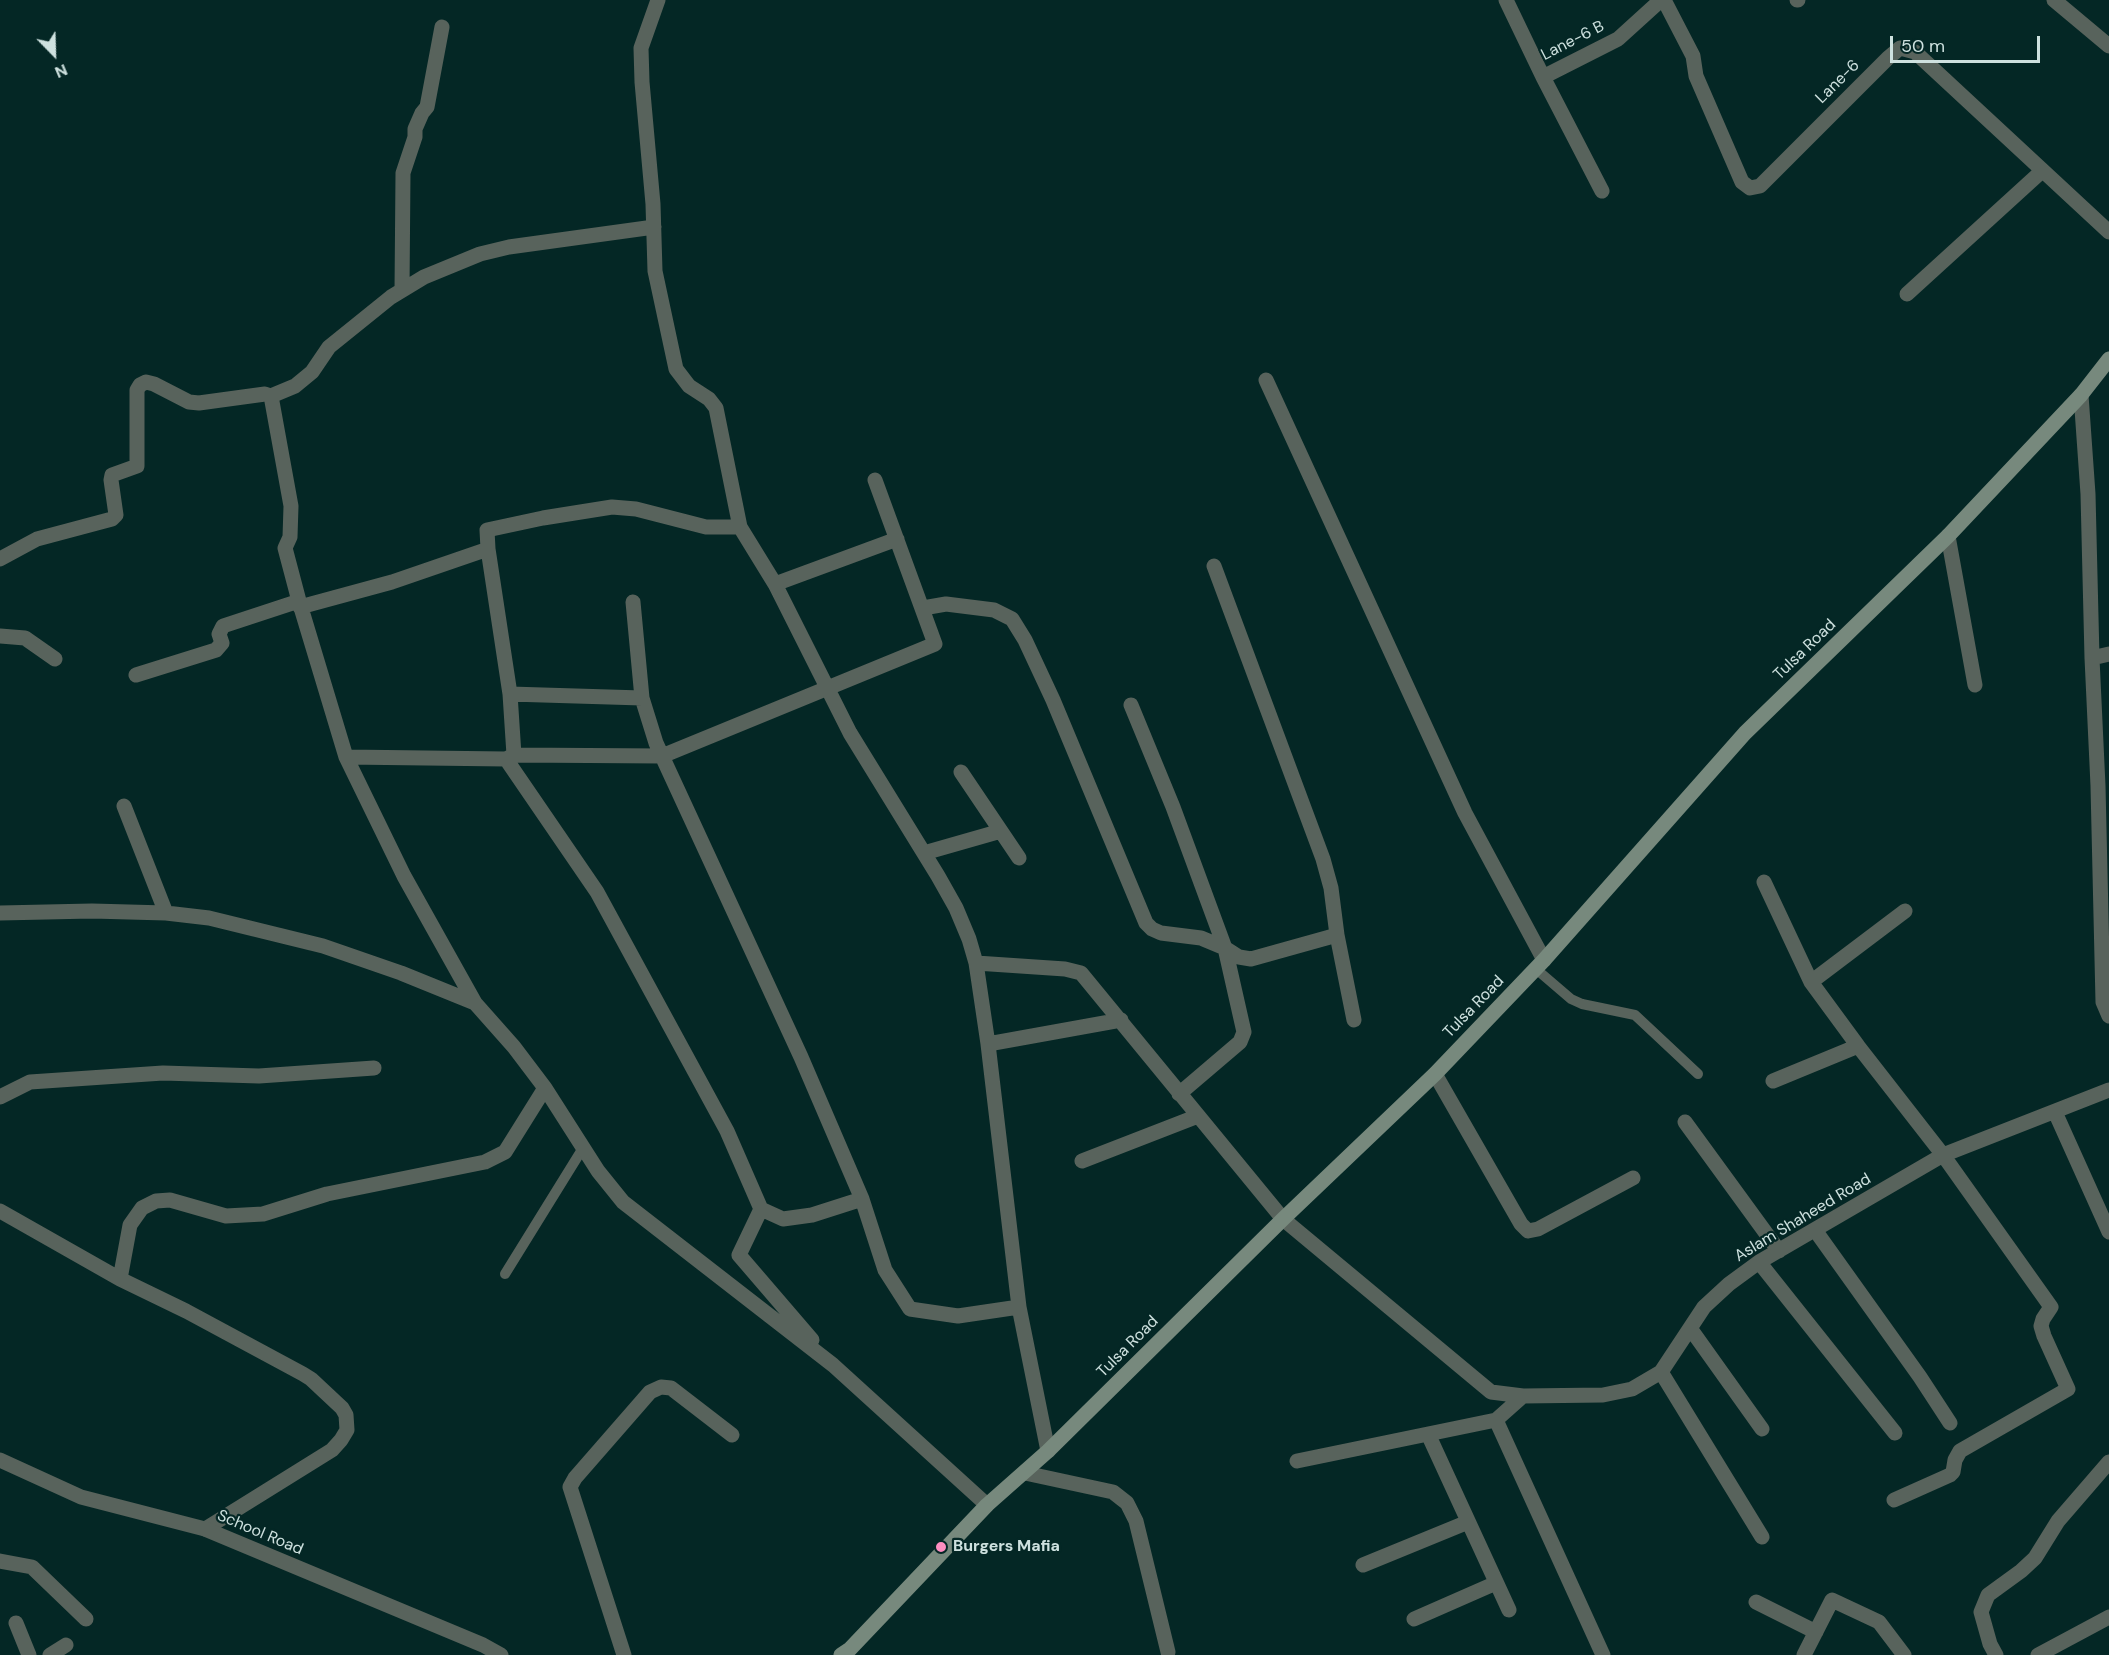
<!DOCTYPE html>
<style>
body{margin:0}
#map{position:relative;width:2109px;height:1655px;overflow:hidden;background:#042725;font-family:"DM Sans",sans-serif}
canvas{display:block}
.north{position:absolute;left:24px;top:24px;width:60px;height:60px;-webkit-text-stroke:4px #042725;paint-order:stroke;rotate:157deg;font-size:16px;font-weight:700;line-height:24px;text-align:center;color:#cee1df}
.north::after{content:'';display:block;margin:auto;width:21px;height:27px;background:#cee1df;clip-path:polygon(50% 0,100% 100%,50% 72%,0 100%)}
.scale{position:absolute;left:1890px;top:36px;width:150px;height:27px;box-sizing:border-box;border:3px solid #cee1df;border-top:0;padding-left:8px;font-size:18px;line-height:21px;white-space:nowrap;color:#cee1df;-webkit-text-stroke:4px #042725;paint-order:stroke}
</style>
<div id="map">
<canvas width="2109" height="1655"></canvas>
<div class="north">N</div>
<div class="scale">50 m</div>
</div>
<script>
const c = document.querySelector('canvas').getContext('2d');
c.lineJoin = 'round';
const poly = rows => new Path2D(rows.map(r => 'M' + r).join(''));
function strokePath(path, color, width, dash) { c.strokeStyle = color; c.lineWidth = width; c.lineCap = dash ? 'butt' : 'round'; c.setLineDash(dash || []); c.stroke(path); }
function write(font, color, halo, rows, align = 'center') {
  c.font = font + ' "DM Sans",sans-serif'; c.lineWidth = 4.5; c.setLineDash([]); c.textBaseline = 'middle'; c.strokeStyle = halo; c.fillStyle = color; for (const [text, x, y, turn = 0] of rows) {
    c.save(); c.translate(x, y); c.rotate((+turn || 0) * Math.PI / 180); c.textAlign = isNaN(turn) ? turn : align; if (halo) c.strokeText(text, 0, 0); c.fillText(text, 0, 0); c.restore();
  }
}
strokePath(poly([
 [1536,969,1571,999,1582,1004,1635,1015,1698,1074],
 [505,1274,583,1148]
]), '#58635c', 10);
strokePath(poly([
 [658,0,641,48,642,82,653,204,655,271,676,369,689,386,709,399,716,408,740,527,775,584,850,733,938,876,956,908,969,939,976,963,988,1044,1019,1307,1048,1451],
 [1506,0,1543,77],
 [1664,0,1693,56,1696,76,1742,182,1750,188,1760,186,1888,58,1900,48,1915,52,2109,232],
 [1797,0,1798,0],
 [2054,0,2109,46],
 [1602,191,1543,77,1618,39,1661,0],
 [402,290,403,173,415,137,415,129,422,113,427,107,442,27],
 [1907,294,2042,171],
 [1266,380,1465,813,1544,960],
 [2081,395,2088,494,2092,658,2098,786,2103,1002,2109,1016],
 [271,396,291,506,290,537,285,548,299,601,346,757,404,876,475,1003],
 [1948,536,1975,685],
 [0,559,37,539,112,519,116,515,111,480,112,475,137,466,137,390,140,385,146,382,154,384,189,402,199,403,265,394,271,396,295,386,312,372,329,347,391,297,424,277,480,254,509,247,654,227],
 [1214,566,1323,859,1331,888,1337,935,1354,1020],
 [775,584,897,539],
 [633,602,642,698,656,743,801,1057,862,1199,885,1270,910,1309,958,1316,1019,1307],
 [300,607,392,582,488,549],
 [923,608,946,604,994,610,1012,619,1025,640,1053,700,1146,923,1152,929,1161,933,1201,938,1225,948,1239,957,1251,959,1337,935],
 [0,636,25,638,55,659],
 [2092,658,2109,654],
 [136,675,216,650,222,643,219,634,223,626,299,601],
 [510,694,642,698],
 [1131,705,1173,807,1225,948,1244,1032,1240,1042,1179,1094],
 [514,755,510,694,488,549,487,530,543,518,612,507,636,509,706,527,740,527],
 [346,757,506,759,514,755,662,756,935,644,875,480],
 [506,759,597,892,727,1131,761,1209,783,1219,812,1215,862,1199],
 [961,772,1019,858],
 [124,806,166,913],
 [924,853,1001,831],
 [1764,882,1811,982,1858,1046,1943,1155,2051,1307,2043,1319,2041,1326,2044,1336,2068,1389,1960,1451,1955,1460,1953,1472,1950,1475,1894,1500],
 [0,913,92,911,166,913,209,918,323,946,401,973,475,1003,514,1047,545,1088,598,1171,623,1202,833,1365,987,1505],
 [976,963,1065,969,1081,973,1283,1219,1491,1392,1523,1396,1603,1395,1632,1389,1661,1372,1704,1307,1729,1284,1759,1262,1943,1155,2109,1090],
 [1811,982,1905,911],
 [988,1044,1121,1020],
 [1435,1074,1521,1224,1528,1231,1538,1229,1633,1178],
 [1773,1081,1858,1046],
 [0,1097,30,1082,163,1073,259,1076,374,1068],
 [2055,1112,2109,1232],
 [1685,1122,1779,1251],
 [1082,1161,1198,1116],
 [761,1209,739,1255,812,1340],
 [0,1211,120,1279,186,1311,303,1374,311,1379,342,1408,346,1415,347,1430,341,1440,332,1450,205,1529],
 [1815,1230,1920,1377,1950,1423],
 [1759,1262,1895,1433],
 [120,1279,130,1225,142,1208,156,1201,170,1200,226,1216,263,1214,327,1194,485,1162,505,1152,545,1088],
 [1690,1328,1762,1429],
 [1661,1372,1762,1537],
 [1496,1420,1603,1655],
 [1428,1434,1509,1610],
 [1297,1461,1496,1420,1523,1396],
 [1025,1473,1113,1492,1127,1503,1136,1521,1168,1652],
 [0,1561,32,1567,86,1619],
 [1363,1565,1468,1522],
 [1756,1602,1816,1632],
 [1414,1619,1496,1583],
 [16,1623,29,1655],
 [50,1655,66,1645],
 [624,1655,570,1487,575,1478,650,1392,661,1387,671,1388,732,1435],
 [1804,1655,1832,1600,1879,1622,1904,1655],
 [1996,1655,1990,1644,1981,1612,1988,1595,2021,1571,2035,1558,2058,1521,2109,1462],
 [2038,1655,2109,1617]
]), '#58635c', 15);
strokePath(poly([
 [0,1460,81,1497,205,1529,483,1645,501,1655]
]), '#58635c', 15);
strokePath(poly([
 [841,1655,850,1649,987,1505,1048,1451,1283,1219,1435,1074,1544,960,1745,733,1948,536,2081,395,2109,359]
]), '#77897d', 15);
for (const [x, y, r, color] of [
 [941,1547,6,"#fd8ec0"]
]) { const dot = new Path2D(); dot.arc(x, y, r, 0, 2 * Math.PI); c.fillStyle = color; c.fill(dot); strokePath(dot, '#042725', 2); }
write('16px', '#cee1df', '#042725', [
 ["Lane-6 B",1573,41,-27],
 ["Lane-6",1838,82,-45],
 ["Tulsa Road",1805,650,-44],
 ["Tulsa Road",1474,1007,-46],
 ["Aslam Shaheed Road",1803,1218,-31],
 ["Tulsa Road",1128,1347,-45],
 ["School Road",260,1533,23]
]);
write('bold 16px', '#cee1df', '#042725', [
 ["Burgers Mafia",953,1547]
], 'left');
</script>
